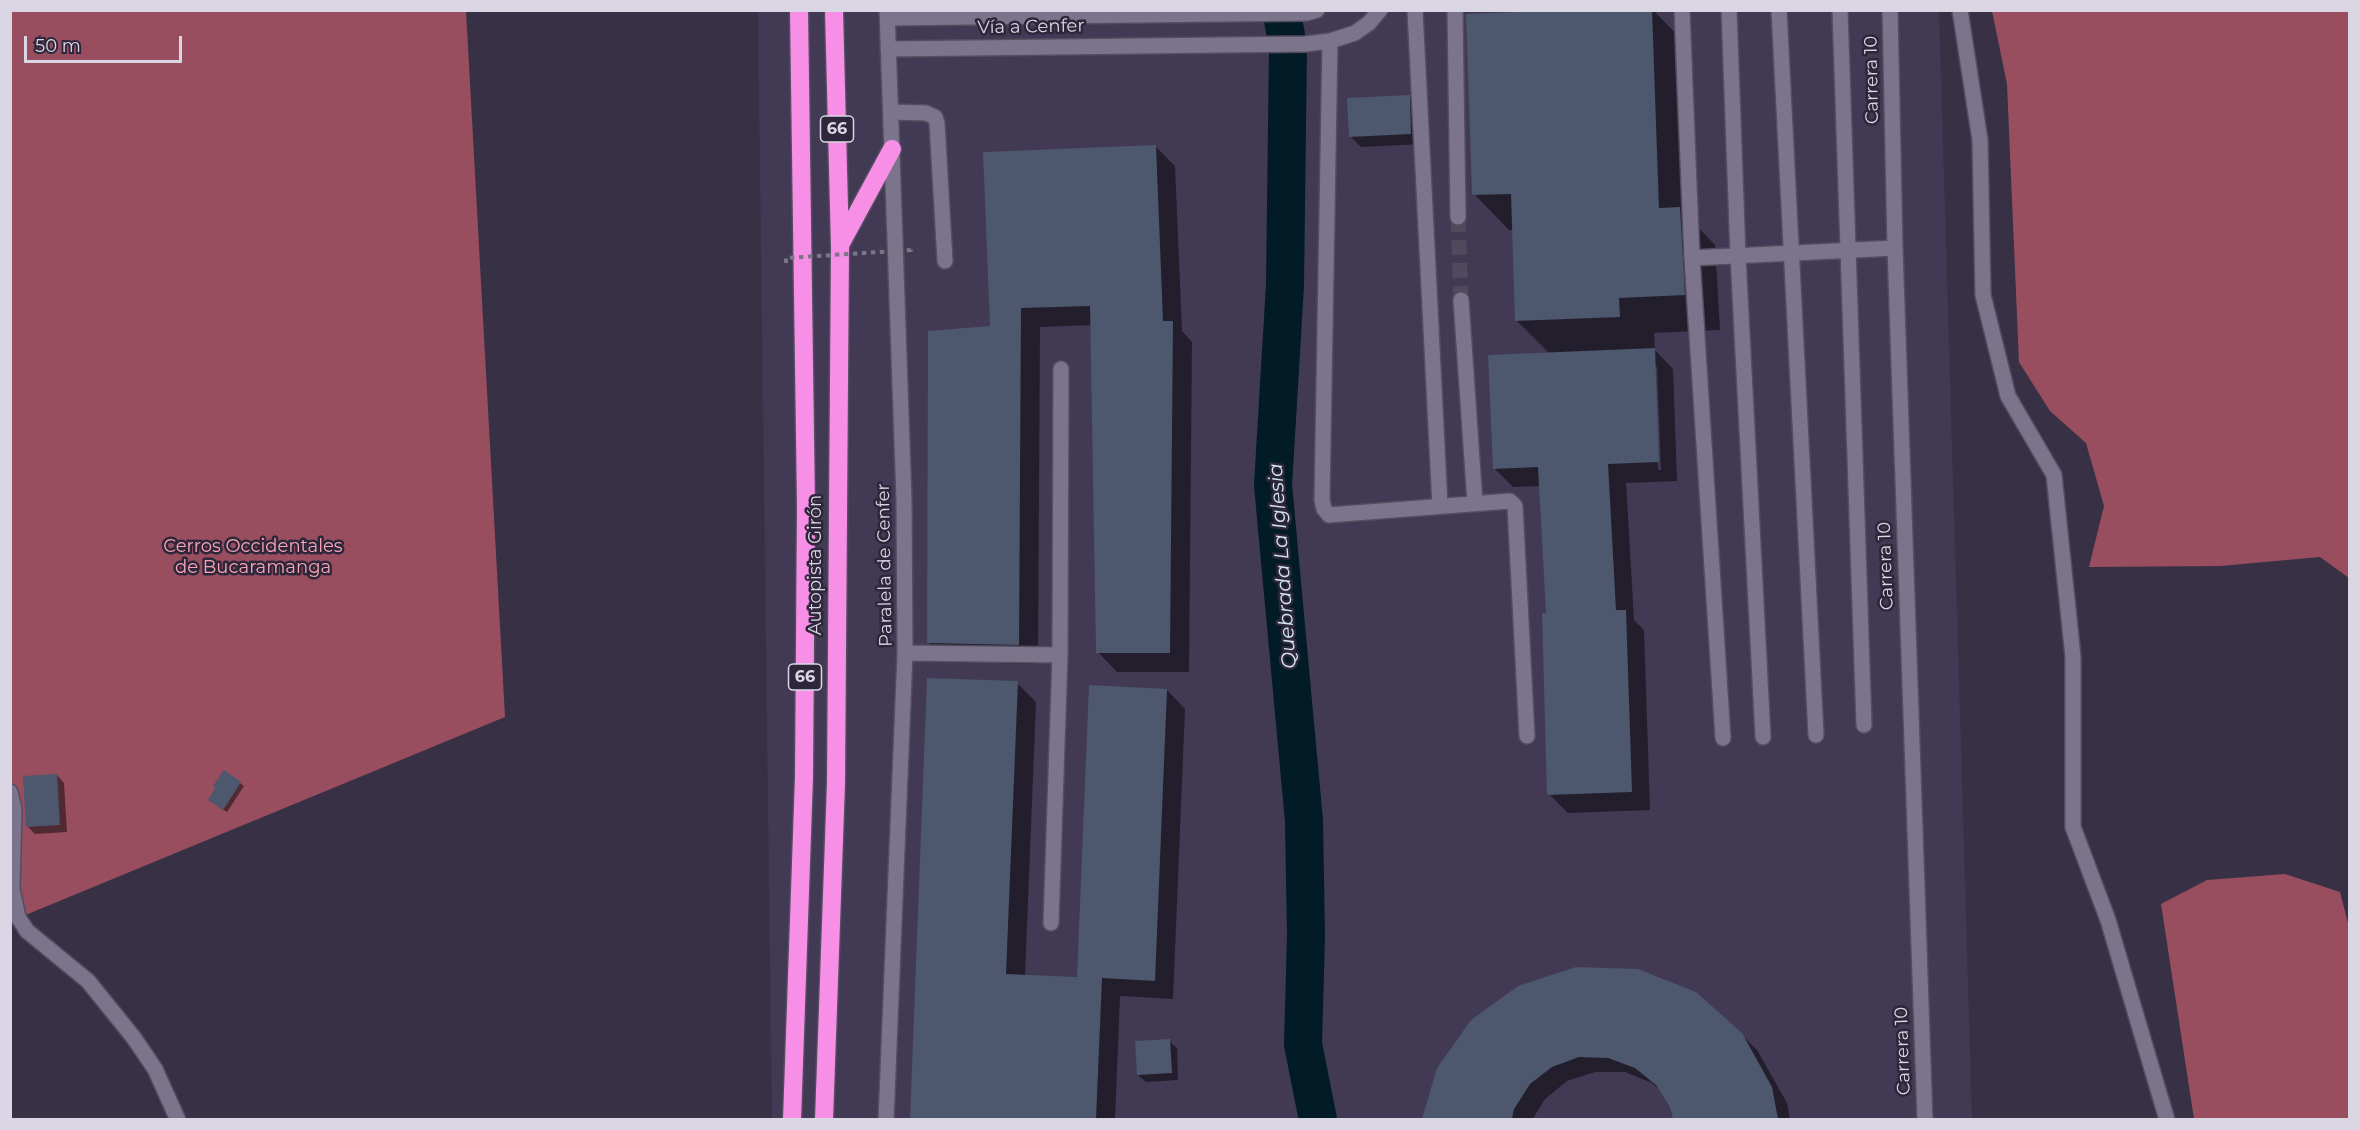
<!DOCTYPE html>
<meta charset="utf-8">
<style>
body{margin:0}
#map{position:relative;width:2360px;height:1130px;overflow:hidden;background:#383146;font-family:Montserrat,sans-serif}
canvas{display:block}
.frame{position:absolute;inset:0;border:12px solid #dad6e3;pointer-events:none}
.scale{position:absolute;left:24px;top:36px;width:158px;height:27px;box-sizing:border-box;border:3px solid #dad6e3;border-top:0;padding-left:8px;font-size:18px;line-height:21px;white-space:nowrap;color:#dad6e3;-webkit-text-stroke:4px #2e273b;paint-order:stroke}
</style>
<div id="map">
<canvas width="2360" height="1130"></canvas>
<div class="frame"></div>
<div class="scale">50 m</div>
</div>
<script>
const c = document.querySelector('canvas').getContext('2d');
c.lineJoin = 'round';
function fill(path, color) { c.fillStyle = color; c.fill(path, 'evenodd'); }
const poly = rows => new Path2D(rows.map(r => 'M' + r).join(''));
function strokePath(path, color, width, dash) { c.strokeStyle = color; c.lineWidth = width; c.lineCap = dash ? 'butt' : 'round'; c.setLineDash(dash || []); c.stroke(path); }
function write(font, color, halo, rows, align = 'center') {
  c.font = font + ' Montserrat,sans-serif'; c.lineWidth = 5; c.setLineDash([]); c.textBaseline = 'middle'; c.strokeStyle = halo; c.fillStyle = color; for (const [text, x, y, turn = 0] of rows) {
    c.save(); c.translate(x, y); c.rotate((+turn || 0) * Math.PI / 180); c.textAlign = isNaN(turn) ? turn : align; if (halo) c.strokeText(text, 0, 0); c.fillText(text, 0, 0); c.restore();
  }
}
fill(poly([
 [758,11,1939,11,1972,1119,772,1119]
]), '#423954');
fill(poly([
 [11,11,466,11,505,717,11,921],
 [1992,11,2349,11,2349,578,2320,557,2220,566,2089,567,2104,506,2086,443,2050,411,2019,362,2007,84],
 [2285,874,2340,892,2349,927,2349,1119,2194,1119,2161,904,2207,880]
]), '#984e5f');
fill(poly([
 [1610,10,1653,10,1687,45,1694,223,1715,245,1720,330,1654,333,1655,350,1673,369,1677,481,1626,483,1634,620,1644,630,1650,810,1568,813,1549,794,1547,614,1541,486,1513,487,1494,468,1550,354,1517,321,1513,230,1509,230,1474,194],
 [1654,367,1657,367,1661,470,1658,470],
 [1409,97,1420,108,1422,144,1361,147,1350,136],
 [1155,146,1175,166,1182,331,1192,342,1189,672,1117,672,1098,652,1092,325,1040,327,1038,664,948,662,928,642,992,328],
 [929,679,1017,683,1036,702,1025,976,1078,979,1167,690,1185,709,1173,999,1120,996,1115,1120,911,1120],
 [57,775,64,783,67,832,35,834,28,827],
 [240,783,244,786,227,812,213,803],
 [1741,1034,1757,1050,1787,1103,1790,1120,1674,1120,1671,1107,1660,1090,1652,1083,1625,1072,1595,1072,1567,1081,1545,1099,1532,1120,1424,1120,1439,1069],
 [1169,1041,1177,1048,1178,1080,1146,1082,1138,1075]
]), '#0007');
strokePath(poly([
 [1281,10,1288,46,1285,285,1273,485,1304,821,1306,936,1303,1044,1318,1120]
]), '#011b27', 38);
fill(poly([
 [1570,10,1652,10,1659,208,1680,207,1685,295,1619,298,1620,317,1515,321,1511,194,1472,195,1466,14],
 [1410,95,1411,134,1349,137,1347,98],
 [1156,145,1163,321,1173,321,1170,653,1096,653,1090,306,1021,308,1019,645,927,643,928,331,990,326,983,152],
 [1655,348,1659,462,1608,464,1616,610,1626,610,1632,792,1547,795,1542,613,1546,613,1538,467,1493,469,1488,355],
 [927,678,1018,681,1006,974,1077,977,1089,685,1167,689,1155,981,1102,978,1096,1119,910,1119],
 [224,770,241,782,223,810,208,800,215,788,213,786],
 [57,774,60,825,26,827,23,776],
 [1576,967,1638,969,1696,992,1742,1033,1772,1087,1778,1119,1673,1119,1670,1107,1656,1085,1635,1068,1608,1058,1579,1057,1552,1067,1530,1084,1514,1109,1512,1119,1422,1119,1437,1068,1471,1020,1518,986],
 [1170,1039,1172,1073,1137,1075,1135,1041]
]), '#4d576d');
strokePath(poly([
 [1458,217,1461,300]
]), '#504a5e', 15, [15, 8]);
const minor = poly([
 [1415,10,1440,506],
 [1455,10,1458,217],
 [1682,10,1692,258,1723,738],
 [1729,10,1738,256,1763,737],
 [1779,10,1816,735],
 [1840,10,1864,725],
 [1890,10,1895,248,1925,1120],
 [1960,10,1980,140,1983,295,2008,396,2054,475,2073,657,2073,827,2108,920,2167,1120],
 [888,18,1307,13,1317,10],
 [1330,41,1322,500,1324,509,1329,515,1510,501,1515,506,1527,736],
 [888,49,1305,44,1330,41,1355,33,1369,23,1380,10],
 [891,112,926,113,935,117,937,123,945,261],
 [1692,258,1895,248],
 [1461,300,1475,503],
 [905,653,1060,655,1051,923],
 [1060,655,1061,369],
 [10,792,14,809,12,889,18,917,27,931,88,981,134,1038,155,1069,178,1120],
 [886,1120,905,653,904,500,887,10]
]);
const highway = poly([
 [840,245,892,149],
 [792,1120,804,777,806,506,799,10],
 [824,1120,836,783,840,247,834,10]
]);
strokePath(minor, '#534d5f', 18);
strokePath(highway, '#534d5f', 21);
strokePath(minor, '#7b748c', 15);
strokePath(highway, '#f78fe7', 18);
strokePath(poly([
 [786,263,786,258,911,250,911,248]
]), '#7b7687', 4, [4.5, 4.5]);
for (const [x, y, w] of [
 [837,129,33],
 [805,677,33]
]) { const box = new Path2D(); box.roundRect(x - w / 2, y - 13, w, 26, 4.5); c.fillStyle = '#2e273b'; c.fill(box); strokePath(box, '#dad6e3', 1.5); }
write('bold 16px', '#dad6e3', null, [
 ["66",837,129],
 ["66",805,677]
]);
write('18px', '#dad6e3', '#2e273b', [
 ["Vía a Cenfer",1031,27,-1],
 ["Carrera 10",1872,80,-91],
 ["Autopista Girón",816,565,-90],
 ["Paralela de Cenfer",885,565,-91],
 ["Carrera 10",1886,566,-92],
 ["Carrera 10",1903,1051,-92]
]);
write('18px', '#faa4b5', '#2e273b', [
 ["Cerros Occidentales",253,547],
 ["de Bucaramanga",253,568]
]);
write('italic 20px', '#d2e6f1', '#2e273b', [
 ["Quebrada La Iglesia",1283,566,-94]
]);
</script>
